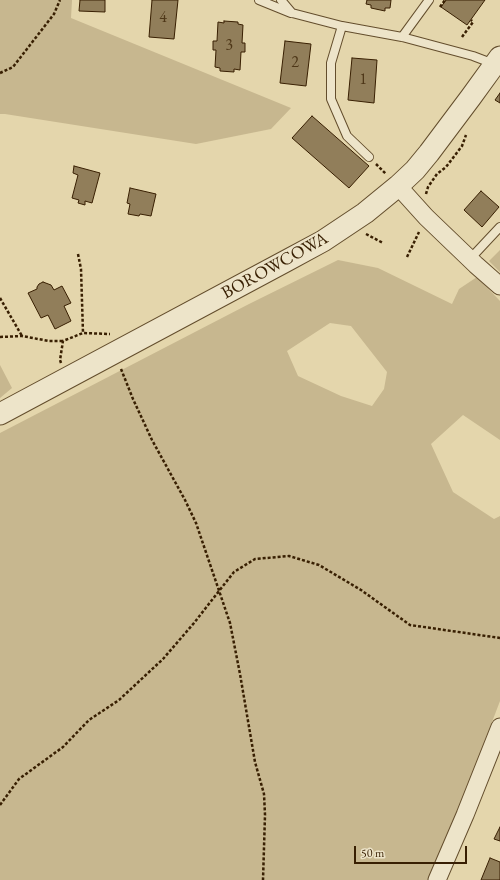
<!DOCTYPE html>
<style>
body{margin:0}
#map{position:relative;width:500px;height:880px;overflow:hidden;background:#e4d6ac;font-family:"EB Garamond",serif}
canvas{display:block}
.scale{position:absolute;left:354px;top:846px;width:113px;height:18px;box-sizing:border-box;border:2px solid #381f02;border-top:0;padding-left:5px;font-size:12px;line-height:14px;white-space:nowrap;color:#381f02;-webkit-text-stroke:3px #ede4c9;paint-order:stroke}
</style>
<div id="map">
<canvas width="500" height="880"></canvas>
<div class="scale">50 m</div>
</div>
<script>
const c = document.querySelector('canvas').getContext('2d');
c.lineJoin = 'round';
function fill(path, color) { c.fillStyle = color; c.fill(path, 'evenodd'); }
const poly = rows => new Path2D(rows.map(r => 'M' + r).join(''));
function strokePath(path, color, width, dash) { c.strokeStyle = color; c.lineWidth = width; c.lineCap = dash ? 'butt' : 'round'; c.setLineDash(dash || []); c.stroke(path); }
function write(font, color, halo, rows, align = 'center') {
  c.font = font + ' "EB Garamond",serif'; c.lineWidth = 3; c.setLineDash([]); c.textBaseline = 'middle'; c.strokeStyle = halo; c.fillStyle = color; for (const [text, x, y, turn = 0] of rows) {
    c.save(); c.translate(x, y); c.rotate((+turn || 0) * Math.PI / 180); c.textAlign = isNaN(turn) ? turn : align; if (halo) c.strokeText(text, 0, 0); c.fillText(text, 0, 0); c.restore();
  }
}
fill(poly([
 [0,0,72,0,71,18,291,108,271,129,196,144,5,114,0,114],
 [500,250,500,272,489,261],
 [338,260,378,268,452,304,459,289,477,277,500,301,500,440,463,415,431,444,453,492,494,519,500,516,500,701,455,819,428,880,0,880,0,433,249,304],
 [330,323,351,326,387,372,384,389,372,406,341,396,298,376,287,351],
 [0,365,12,388,0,398]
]), '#c7b78f');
const building = poly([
 [80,0,105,0,105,12,79,11,80,0],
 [152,0,178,0,174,39,149,37,152,0],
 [367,0,391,0,390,8,385,8,385,11,371,8,371,5,366,4,367,0],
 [446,0,485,0,467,25,441,7,446,0],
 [224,21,238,22,238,24,243,25,242,43,245,43,245,52,241,52,240,70,234,69,234,72,220,71,220,68,215,67,216,50,213,50,213,41,217,41,218,22,224,23,224,21],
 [285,41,311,44,306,86,280,83,285,41],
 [352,58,377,60,374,103,348,100,352,58],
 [500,93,500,103,495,100,500,93],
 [312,116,369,166,349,188,292,138,312,116],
 [74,166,100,173,92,203,85,201,85,205,78,203,79,200,72,198,78,175,73,173,74,166],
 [130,188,156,194,151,216,140,214,139,216,128,214,130,204,127,203,130,188],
 [481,191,499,207,482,227,464,210,481,191],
 [43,282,51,285,54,290,62,286,71,303,64,306,71,321,55,329,48,315,41,318,28,293,37,289,37,287,39,284,43,282],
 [500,827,500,841,494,839,500,827],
 [490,858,500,862,500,880,481,880,490,858]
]);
fill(building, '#917e5a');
strokePath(building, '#381f02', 1);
const service = poly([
 [259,0,291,13],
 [281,0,292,13,342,26,402,37,473,56,494,64],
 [342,26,331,63,331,99,347,136,369,157],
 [402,37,429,0],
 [470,259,500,227]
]);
const minor = poly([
 [398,186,426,217,476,265,500,286],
 [437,880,465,815,500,727]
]);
const tertiary = poly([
 [0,414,286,261,323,241,365,213,398,186,415,170,429,153,471,97,500,57]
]);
strokePath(service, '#634d2c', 10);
strokePath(minor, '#634d2c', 19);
strokePath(tertiary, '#634d2c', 23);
strokePath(poly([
 [440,7,445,0],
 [462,37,473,22,471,20],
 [0,73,13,67,54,14,60,0],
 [376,164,386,174],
 [426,194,428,187,437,174,446,167,462,146,466,135],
 [366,234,383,243],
 [78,254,81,269,83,333],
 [407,257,419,232],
 [0,298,22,336],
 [0,337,22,336,49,341,63,341],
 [61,363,60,360,63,341,83,333,110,334],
 [121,369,133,399,152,440,185,500,196,523,230,623,240,674,255,762,264,794,265,815,263,880],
 [0,805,19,779,63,747,89,720,119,700,163,659,194,623,219,591,234,572,255,559,289,556,319,565,361,590,410,625,500,638]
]), '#381f02', 2.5, [3, 2]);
strokePath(service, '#ede4c9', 8);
strokePath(minor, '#ede4c9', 17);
strokePath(tertiary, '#ede4c9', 21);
write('16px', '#4e3718', null, [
 ["4",163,18],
 ["3",229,46],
 ["2",295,63],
 ["1",363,80]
]);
write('18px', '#381f02', '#ede4c9', [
 ["BOROWCOWA",275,266,-29]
]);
</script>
